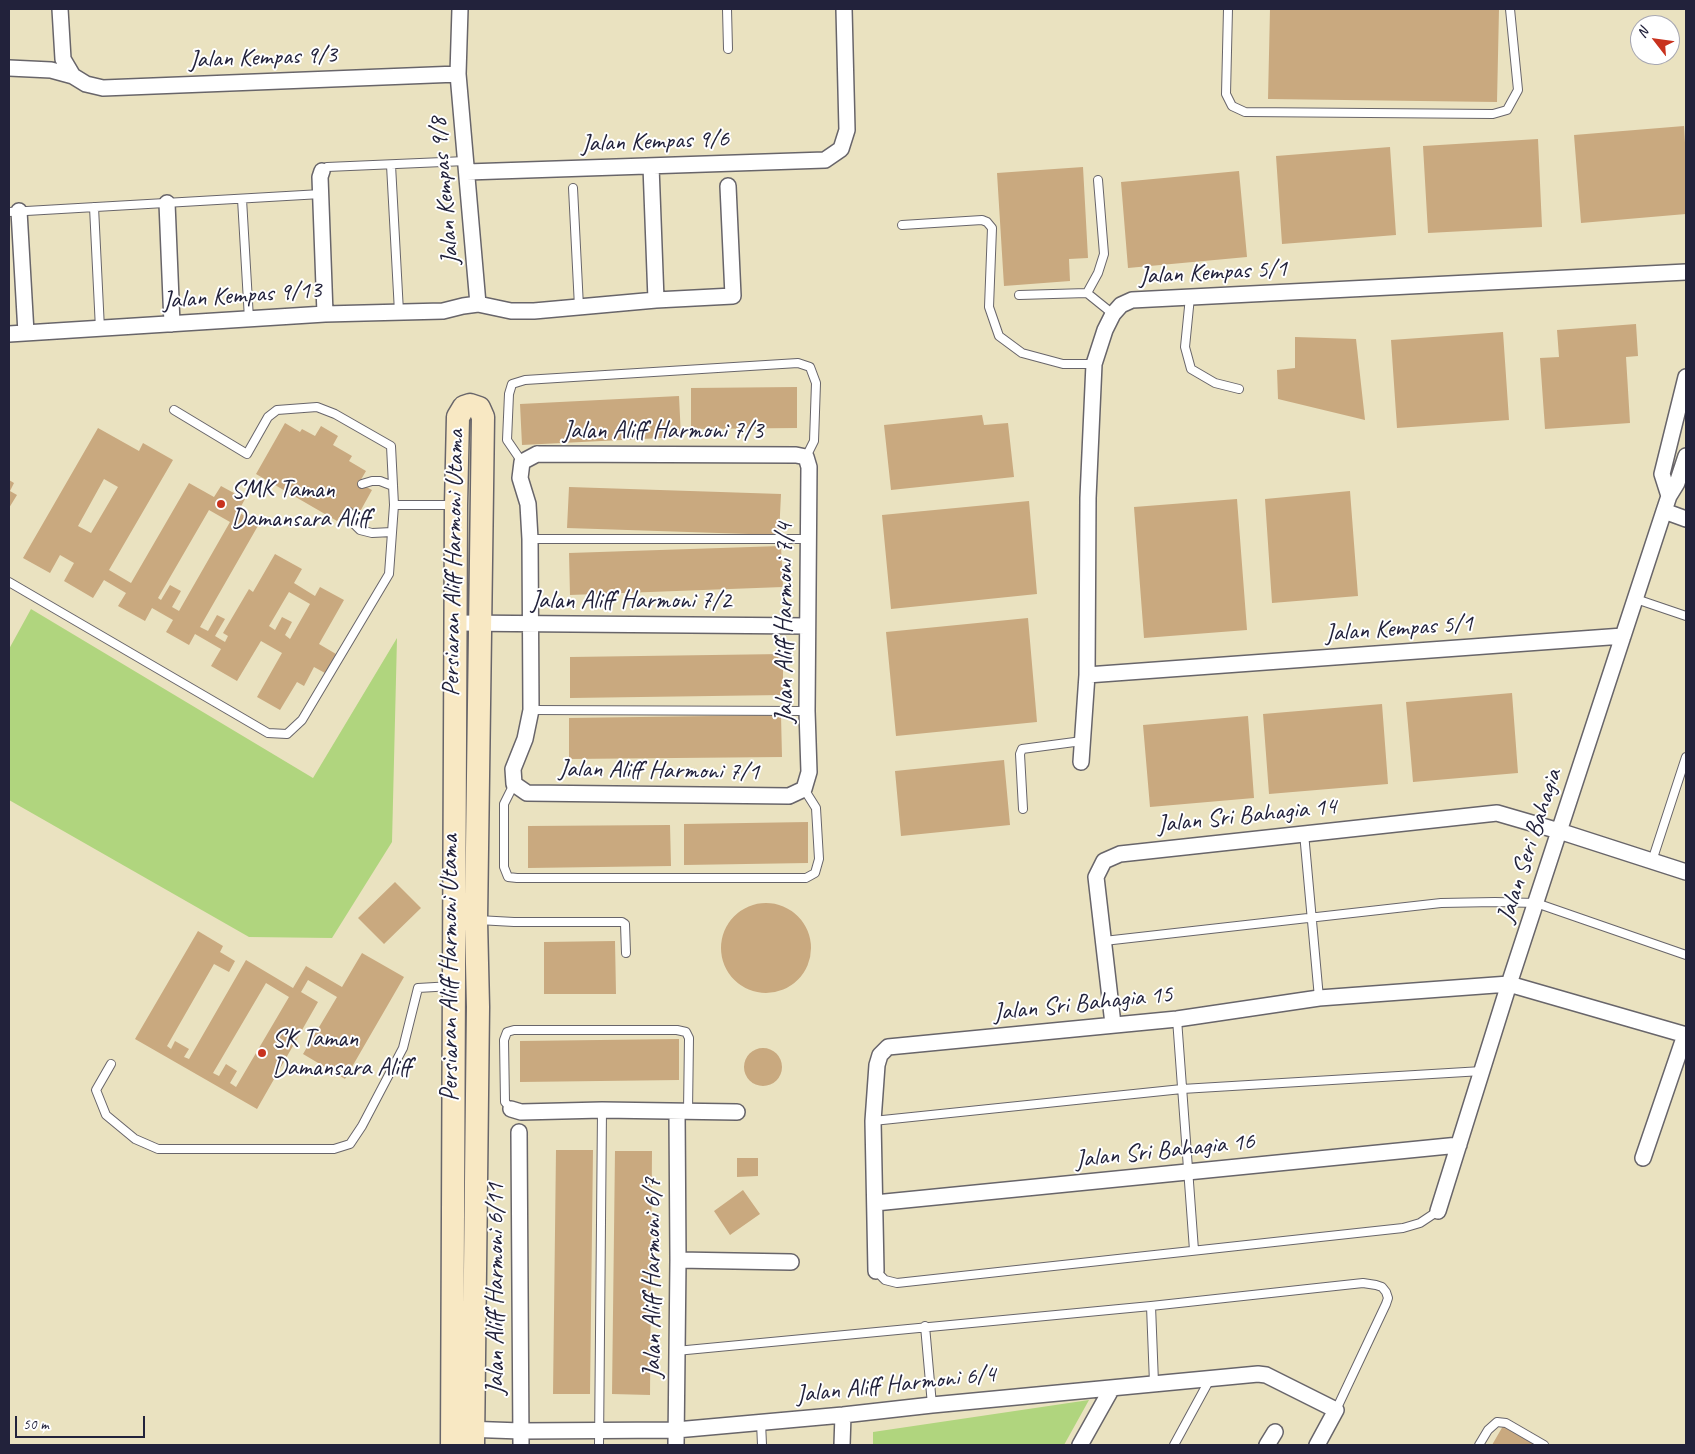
<!DOCTYPE html>
<style>
body{margin:0}
#map{position:relative;width:1695px;height:1454px;overflow:hidden;background:#eae2c0;font-family:Caveat,sans-serif}
canvas{display:block}
.frame{position:absolute;inset:0;border:10px solid #22223b;pointer-events:none}
.north{position:absolute;left:1630px;top:15px;width:50px;height:50px;box-sizing:border-box;background:#fff;border:1px solid #a7a7b1;border-radius:50%;rotate:300deg;font-size:14px;font-weight:700;line-height:20px;text-align:center;color:#22223b}
.north::after{content:'';display:block;margin:auto;width:18px;height:22px;background:#c8321e;clip-path:polygon(50% 0,100% 100%,50% 72%,0 100%)}
.scale{position:absolute;left:15px;top:1416px;width:130px;height:22px;box-sizing:border-box;border:2px solid #22223b;border-top:0;padding-left:6px;font-size:15px;line-height:18px;white-space:nowrap;color:#22223b;-webkit-text-stroke:4px #fff;paint-order:stroke}
</style>
<div id="map">
<canvas width="1695" height="1454"></canvas>
<div class="frame"></div>
<div class="north">N</div>
<div class="scale">50 m</div>
</div>
<script>
const c = document.querySelector('canvas').getContext('2d');
c.lineJoin = 'round';
function fill(path, color) { c.fillStyle = color; c.fill(path, 'evenodd'); }
const poly = rows => new Path2D(rows.map(r => 'M' + r).join(''));
function strokePath(path, color, width, dash) { c.strokeStyle = color; c.lineWidth = width; c.lineCap = dash ? 'butt' : 'round'; c.setLineDash(dash || []); c.stroke(path); }
function write(font, color, halo, rows, align = 'center') {
  c.font = font + ' Caveat,sans-serif'; c.lineWidth = 4; c.setLineDash([]); c.textBaseline = 'middle'; c.strokeStyle = halo; c.fillStyle = color; for (const [text, x, y, turn = 0] of rows) {
    c.save(); c.translate(x, y); c.rotate((+turn || 0) * Math.PI / 180); c.textAlign = isNaN(turn) ? turn : align; if (halo) c.strokeText(text, 0, 0); c.fillText(text, 0, 0); c.restore();
  }
}
fill(poly([
 [31,609,313,778,397,638,392,842,332,938,249,937,9,800,9,649],
 [1089,1400,1064,1445,873,1445,873,1432]
]), '#b0d57e');
fill(poly([
 [1270,9,1499,9,1497,102,1268,99],
 [1684,126,1686,159,1686,214,1581,223,1574,135],
 [1538,139,1542,227,1428,233,1423,146],
 [1390,147,1396,235,1282,244,1276,156],
 [1083,167,1088,258,1069,259,1070,281,1004,286,997,173],
 [1239,171,1247,257,1128,268,1121,182],
 [1636,324,1638,356,1626,357,1630,423,1545,429,1540,358,1559,357,1557,330],
 [1503,332,1509,420,1397,428,1391,340],
 [1295,337,1356,339,1365,420,1278,399,1277,370,1295,368],
 [797,387,797,428,691,429,691,388],
 [679,396,681,437,522,445,520,404],
 [982,415,984,425,1008,423,1014,477,891,490,884,425],
 [285,423,300,432,302,429,315,436,321,426,338,436,333,445,352,456,349,461,366,471,359,483,372,490,357,517,344,510,337,521,256,474],
 [98,428,139,451,143,443,173,460,109,570,131,583,189,483,214,497,221,486,245,499,238,512,259,524,200,627,208,631,217,615,225,619,215,636,225,642,228,636,223,633,249,589,253,592,275,554,302,569,294,583,315,596,320,587,344,600,319,644,336,654,325,673,314,667,304,686,297,682,280,710,257,697,282,653,261,641,237,681,211,666,221,649,195,634,189,645,166,632,173,620,152,608,145,621,118,606,126,593,104,580,93,598,64,581,74,563,60,555,50,573,23,558],
 [104,479,118,487,91,533,78,526],
 [209,510,230,522,179,611,172,607,181,591,170,585,161,600,158,598],
 [289,592,310,604,290,639,285,635,292,622,282,617,275,630,269,626],
 [9,480,14,483,10,491,17,495,9,508],
 [569,487,781,494,779,535,567,528],
 [1350,491,1358,596,1272,603,1265,499],
 [1237,499,1247,630,1144,638,1134,507],
 [1029,501,1037,594,891,609,882,515],
 [781,546,783,587,570,595,569,553],
 [1028,618,1037,722,896,736,886,632],
 [783,654,783,695,570,698,570,657],
 [1512,693,1518,773,1413,782,1406,702],
 [1382,704,1388,784,1269,794,1263,714],
 [781,715,782,757,569,759,569,718],
 [1248,716,1254,798,1150,807,1143,725],
 [1004,760,1010,825,901,836,895,771],
 [808,822,808,863,684,865,684,824],
 [670,825,671,866,528,868,528,826],
 [395,882,421,908,384,944,358,918],
 '721 948a45 45 0 1 1 90 0a45 45 0 1 1-90 0Z',
 [198,931,223,946,220,952,235,961,229,972,214,964,167,1046,171,1049,175,1041,189,1049,184,1057,189,1059,246,960,293,988,306,966,342,987,362,953,404,977,345,1079,303,1054,337,997,308,980,301,992,318,1002,257,1109,135,1039],
 [266,983,289,997,236,1087,230,1083,237,1071,226,1064,219,1076,213,1073],
 [615,941,616,994,544,994,544,942],
 [679,1039,679,1080,520,1082,520,1041],
 '744 1067a19 19 0 1 1 38 0a19 19 0 1 1-38 0Z',
 [556,1150,593,1150,590,1394,553,1394],
 [615,1151,652,1151,650,1395,612,1394],
 [737,1158,758,1158,758,1176,737,1177],
 [743,1190,760,1214,730,1235,714,1211],
 [1503,1426,1535,1445,1492,1445]
]), '#c9a97f');
const lane = poly([
 [727,9,728,49],
 [1228,9,1226,94,1232,106,1245,112,1493,114,1507,110,1518,90,1510,9],
 [391,165,399,312],
 [322,171,327,167,466,161],
 [573,188,579,307],
 [242,199,249,319],
 [94,207,100,329],
 [9,212,321,194],
 [902,225,982,220,987,222,992,228,989,307,999,336,1022,353,1063,364,1094,364],
 [1087,293,1098,273,1104,254,1098,180],
 [1019,295,1087,293,1113,314],
 [1190,297,1185,347,1191,369,1215,383,1239,389],
 [522,462,507,440,509,394,512,384,525,380,798,363,810,367,816,383,814,441,806,457],
 [362,484,372,481,380,481,393,486],
 [394,505,455,505],
 [349,512,351,521,360,530,372,533,392,532],
 [530,539,809,539],
 [9,582,268,733,287,734,302,720,389,574,394,505,391,446,335,414,317,407,277,410,268,417,247,454,174,410],
 [1636,599,1686,616],
 [531,710,807,711],
 [514,784,504,804,504,867,508,877,517,878,806,878,815,873,819,859,816,808,804,789],
 [1023,809,1020,754,1022,749,1082,741],
 [1304,833,1319,998],
 [1652,861,1686,757],
 [478,920,514,922,622,922,625,924,626,953],
 [1104,941,1441,903,1495,902,1536,903,1686,955],
 [1177,1019,1194,1250],
 [111,1064,96,1090,106,1115,135,1139,158,1149,334,1149,350,1144,362,1126,403,1048,418,988,452,986],
 [511,1109,505,1102,504,1040,507,1032,514,1030,677,1030,686,1032,689,1038,688,1111],
 [873,1121,1182,1089,1482,1071],
 [876,1271,885,1280,897,1283,1403,1228,1420,1223,1438,1211],
 [1151,1306,1154,1383],
 [925,1326,932,1405],
 [676,1351,1151,1306,1363,1283,1376,1285,1382,1287,1386,1292,1388,1298,1386,1304,1336,1410],
 [761,1422,762,1445],
 [599,1445,602,1110],
 [1174,1445,1210,1379],
 [1479,1445,1488,1430,1497,1422,1506,1423,1544,1445]
]);
const street = poly([
 [60,9,63,59,73,76],
 [460,9,458,74,478,304],
 [9,68,51,70,73,76,86,84,103,88,458,74],
 [651,166,656,300],
 [322,171,320,177,325,314],
 [467,172,825,160,841,149,847,130,844,9],
 [167,203,172,324],
 [19,211,26,333],
 [9,334,325,314,443,311,463,306,478,304,511,311,534,311,656,300,733,296,728,186],
 [537,454,796,455,806,457,809,467,807,711,809,772,804,789,789,796,527,793,514,784,513,769,525,739,531,710,530,539,528,504,520,478,522,462,537,454],
 [1669,496,1662,474,1686,377],
 [1664,511,1686,519],
 [456,623,807,626],
 [1087,675,1623,636],
 [1081,762,1087,675,1088,498,1094,364,1105,330,1113,314,1121,305,1132,300,1686,272],
 [1113,1024,1096,877,1104,861,1120,854,1497,813,1559,831,1686,872],
 [511,1109,521,1112,602,1110,737,1112],
 [519,1132,521,1445],
 [1643,1158,1685,1035],
 [875,1203,1459,1145],
 [1438,1211,1509,984,1664,511,1669,496,1677,483,1686,456],
 [678,1260,791,1262],
 [876,1271,873,1121,877,1065,880,1055,888,1047,1177,1019,1319,998,1509,984,1686,1035],
 [464,1429,521,1431,676,1430,843,1415,932,1405,1258,1374,1266,1375,1336,1410,1317,1445],
 [676,1445,678,1260,677,1112],
 [842,1445,843,1415],
 [1080,1445,1112,1388],
 [1267,1445,1275,1432]
]);
const secondary = poly([
 [452,1445,456,505,458,417,464,407,470,405,479,408,483,417,476,920,478,1007,473,1445]
]);
strokePath(lane, '#68656a', 10);
strokePath(street, '#68656a', 18);
strokePath(secondary, '#68656a', 25);
strokePath(lane, '#fff', 8);
strokePath(street, '#fff', 15);
strokePath(secondary, '#f8e8c3', 22);
for (const [x, y, r, color] of [
 [221,504,5,"#c8321e"],
 [262,1053,5,"#c8321e"]
]) { const dot = new Path2D(); dot.arc(x, y, r, 0, 2 * Math.PI); c.fillStyle = color; c.fill(dot); strokePath(dot, '#fff', 2); }
write('25px', '#22223b', '#fff', [
 ["Jalan Kempas 9/3",263,58,-2],
 ["Jalan Kempas 9/6",655,142,-2],
 ["Jalan Kempas 9/8",445,191,-95],
 ["Jalan Kempas 5/1",1213,273,-3],
 ["Jalan Kempas 9/13",242,296,-4],
 ["Jalan Aliff Harmoni 7/3",663,431],
 ["Persiaran Aliff Harmoni Utama",454,563,-89],
 ["Jalan Aliff Harmoni 7/2",631,601],
 ["Jalan Aliff Harmoni 7/4",785,623,-90],
 ["Jalan Kempas 5/1",1399,629,-4],
 ["Jalan Aliff Harmoni 7/1",659,771,1],
 ["Jalan Sri Bahagia 14",1247,816,-6],
 ["Jalan Seri Bahagia",1530,846,-72],
 ["Persiaran Aliff Harmoni Utama",450,968,-90],
 ["Jalan Sri Bahagia 15",1083,1004,-6],
 ["Jalan Sri Bahagia 16",1165,1151,-6],
 ["Jalan Aliff Harmoni 6/7",653,1278,-90],
 ["Jalan Aliff Harmoni 6/11",496,1289,-90],
 ["Jalan Aliff Harmoni 6/4",896,1385,-6]
]);
write('25px', '#22223b', '#fff', [
 ["SMK Taman",231,490],
 ["Damansara Aliff",231,519],
 ["SK Taman",272,1039],
 ["Damansara Aliff",272,1068]
], 'left');
</script>
